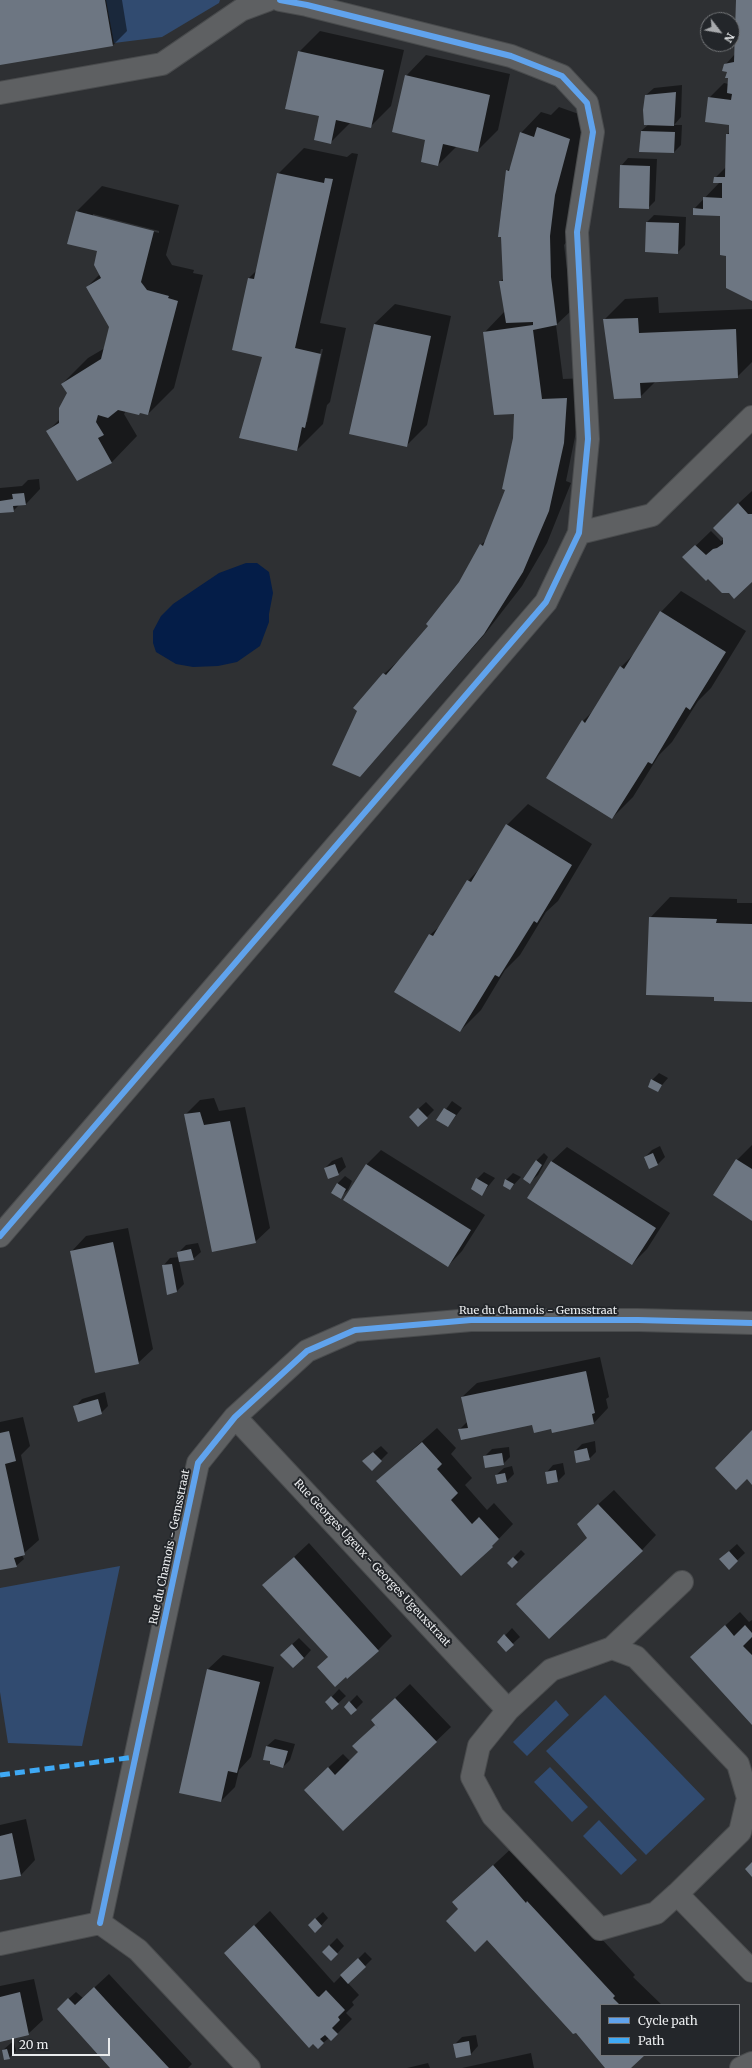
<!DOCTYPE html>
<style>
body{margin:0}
#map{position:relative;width:752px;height:2068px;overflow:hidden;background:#2e3033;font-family:Merriweather,serif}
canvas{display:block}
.legend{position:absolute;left:600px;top:2004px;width:140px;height:52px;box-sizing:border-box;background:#23262a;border:1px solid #737578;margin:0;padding:5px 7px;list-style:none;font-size:12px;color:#eaecee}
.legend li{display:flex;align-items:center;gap:8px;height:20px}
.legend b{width:20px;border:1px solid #737578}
.north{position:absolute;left:700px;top:12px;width:40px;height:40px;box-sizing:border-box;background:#23262a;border:1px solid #737578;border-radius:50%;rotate:121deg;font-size:11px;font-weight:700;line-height:16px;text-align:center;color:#eaecee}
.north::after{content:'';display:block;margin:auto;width:14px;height:18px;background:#a8aaad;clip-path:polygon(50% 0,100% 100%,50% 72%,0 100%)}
.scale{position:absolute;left:12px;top:2038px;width:98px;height:18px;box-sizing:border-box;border:2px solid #eaecee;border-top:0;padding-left:5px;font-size:12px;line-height:14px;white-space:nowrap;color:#eaecee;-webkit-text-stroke:3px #23262a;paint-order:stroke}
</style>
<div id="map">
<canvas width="752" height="2068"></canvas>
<ul class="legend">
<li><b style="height:5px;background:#60a3ed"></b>Cycle path</li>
<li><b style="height:5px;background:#3fa9f5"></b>Path</li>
</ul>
<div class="north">N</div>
<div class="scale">20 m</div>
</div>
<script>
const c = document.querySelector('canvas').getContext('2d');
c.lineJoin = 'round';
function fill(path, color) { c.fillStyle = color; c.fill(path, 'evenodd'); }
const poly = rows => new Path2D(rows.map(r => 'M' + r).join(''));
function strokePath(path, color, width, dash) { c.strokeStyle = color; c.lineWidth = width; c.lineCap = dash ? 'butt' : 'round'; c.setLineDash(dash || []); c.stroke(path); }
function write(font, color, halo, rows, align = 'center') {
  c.font = font + ' Merriweather,serif'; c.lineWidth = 4; c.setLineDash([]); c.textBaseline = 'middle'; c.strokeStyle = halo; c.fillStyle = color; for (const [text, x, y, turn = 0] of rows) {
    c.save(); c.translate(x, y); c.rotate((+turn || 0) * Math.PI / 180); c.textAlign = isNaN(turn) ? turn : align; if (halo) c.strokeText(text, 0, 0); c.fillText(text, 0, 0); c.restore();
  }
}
fill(poly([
 [106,0,220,0,219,3,162,37,114,43],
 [120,1566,82,1746,8,1743,0,1692,0,1588],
 [605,1695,705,1799,646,1855,546,1751],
 [556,1700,569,1715,527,1756,513,1742],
 [550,1767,588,1807,572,1822,534,1782],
 [599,1820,637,1860,621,1875,583,1836]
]), '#314b70');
fill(poly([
 [246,563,257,563,269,572,273,593,269,614,269,622,260,646,237,662,218,666,193,667,176,664,156,652,153,643,153,631,161,616,173,604,219,573]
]), '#041d48');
fill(poly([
 [0,0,122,0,127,31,113,45,0,64],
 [737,0,752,0,752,300,727,255,721,215,694,209,720,182,715,178,727,166,727,134,730,132,730,124,709,98,724,83,729,84,728,71,725,65,735,54],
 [320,31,404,50,391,106,370,127,351,122,331,142,299,52],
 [426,55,510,74,498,130,477,151,457,146,438,165,427,139,406,76],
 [682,85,681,117,674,125,682,125,681,145,674,152,641,131,649,124,646,95,654,88],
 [559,107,590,118,582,145,574,180,570,238,564,245,572,310,556,325,563,379,587,378,566,481,571,483,547,543,522,586,484,635,360,775,358,711,354,708,384,674,406,654,429,625,460,583,481,545,487,539,506,489,514,438,515,413,484,333,505,311,500,282,503,279,502,236,499,236,502,200,507,171,511,167,521,133,541,112,551,115],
 [304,148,347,157,352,153,358,154,320,323,346,328,330,402,327,405,323,424,297,450,264,356,233,349,249,278,257,270,278,174],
 [321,349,323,349,307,422,305,422],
 [628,158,657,159,655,201,648,208,621,166],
 [102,186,179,205,166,255,172,265,194,270,193,273,203,275,174,388,148,414,126,411,124,414,137,436,112,462,77,480,48,431,60,419,68,393,62,384,88,358,105,348,111,327,87,287,100,274,98,250,77,211],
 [93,214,159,231,159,233,93,216],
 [654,215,686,217,685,245,677,253,647,222],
 [658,297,659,313,752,309,752,362,737,377,656,381,640,397,604,320,625,299],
 [395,304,451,316,427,425,407,445,374,324],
 [39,479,40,489,26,504,19,505,13,511,0,512,0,488,22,486,28,480],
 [752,491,752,581,729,592,708,578,684,557,711,531,721,541,724,539,728,513],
 [681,591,746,631,711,688,698,701,672,742,659,755,633,797,612,818,583,721,595,709,621,667,635,653,661,612],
 [528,804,592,844,558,901,546,912,520,955,505,970,481,1010,460,1031,430,935,442,924,468,881,481,867,507,825],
 [670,897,737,899,737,903,752,903,752,1001,715,996,650,918],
 [659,1073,668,1078,657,1091,652,1080],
 [214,1098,219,1111,245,1107,270,1228,255,1242,185,1115,200,1100],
 [452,1101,462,1108,448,1126,438,1120],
 [426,1102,434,1110,418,1126,417,1110],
 [752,1145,752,1220,737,1160],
 [660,1146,665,1157,658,1164,645,1157,652,1150],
 [567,1147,670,1213,647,1249,632,1264,528,1197,552,1161],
 [381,1150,485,1215,462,1251,448,1266,344,1200,367,1164],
 [544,1153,548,1157,538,1175,530,1182,536,1161],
 [342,1157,346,1167,338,1174,325,1168,332,1161],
 [484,1172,495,1178,482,1194,477,1179],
 [513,1173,521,1177,510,1189,506,1180],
 [345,1176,352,1181,348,1190,340,1197,337,1184],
 [128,1228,153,1349,138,1363,72,1251,86,1236],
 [198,1243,201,1252,193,1259,179,1261,184,1284,177,1291,163,1266,170,1258,179,1257,178,1253,186,1245],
 [600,1357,609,1397,606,1399,608,1408,594,1423,552,1432,551,1428,533,1424,459,1430,467,1422,462,1397,477,1383],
 [105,1392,108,1406,101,1413,75,1407,82,1399],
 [23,1417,30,1446,21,1455,39,1540,22,1555,24,1559,16,1566,0,1569,0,1422],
 [437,1428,456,1448,451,1454,472,1478,465,1485,487,1510,494,1503,513,1524,492,1546,377,1481],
 [595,1441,596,1452,589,1459,575,1451,582,1444],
 [381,1446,388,1453,372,1469,371,1454],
 [509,1447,510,1457,503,1464,484,1457,492,1449],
 [563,1463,565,1474,558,1481,546,1473,553,1465],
 [512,1466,514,1474,507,1481,496,1475,504,1468],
 [614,1490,656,1535,642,1550,588,1538,593,1509],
 [309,1543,392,1636,378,1650,328,1657,264,1585],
 [737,1544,745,1553,729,1568,728,1552],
 [521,1550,525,1554,512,1567,508,1563],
 [740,1612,749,1622,752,1620,752,1724,691,1657],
 [512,1628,520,1637,506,1650,499,1642],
 [299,1638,311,1650,304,1658,289,1647],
 [223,1655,274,1667,251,1757,239,1770,235,1787,221,1801,180,1792,208,1669],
 [410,1684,451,1727,343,1830,320,1775,343,1754,350,1761,359,1752,354,1746,376,1724,372,1720],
 [339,1689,346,1696,332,1709,326,1703],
 [357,1695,363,1702,356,1709,345,1707],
 [275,1739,295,1744,290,1760,283,1767,272,1760,264,1759,267,1746],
 [26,1819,35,1860,21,1875,0,1879,0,1825],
 [515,1845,635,1975,633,1977,662,2005,601,2005,601,2055,643,2055,629,2068,606,2068,586,2045,587,2044,454,1902],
 [270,1911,334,1983,365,1952,372,1959,348,1983,359,1995,352,2002,354,2005,346,2013,352,2019,331,2040,329,2038,318,2047,225,1953],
 [323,1912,328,1918,315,1932,309,1925],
 [337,1938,344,1946,331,1960,323,1952],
 [109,1974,192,2064,188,2068,112,2068,65,2002,76,1992,83,1998],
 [34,1979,43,2020,28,2034,0,2041,0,1986],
 [476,2035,478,2046,471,2054,454,2045,462,2037],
 [14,2042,16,2051,9,2058,3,2050,11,2043],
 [531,2053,534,2068,462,2068],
 [428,2063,430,2068,407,2068]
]), '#0007');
fill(poly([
 [0,0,105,0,113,46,0,65],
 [736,0,752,0,752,301,726,288,726,256,720,255,720,216,693,215,693,208,703,209,703,197,722,198,722,183,713,183,714,177,725,177,726,134,729,134,729,125,705,122,708,97,731,100,732,94,727,93,728,78,725,78,727,72,722,71,724,64,734,62],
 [298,51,384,70,371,128,336,120,331,144,314,140,319,116,285,109],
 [405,75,490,95,478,152,443,144,438,166,421,162,425,140,392,132],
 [676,92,674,126,644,125,643,110,645,95],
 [537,127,570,139,555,195,550,236,551,277,557,325,533,330,542,399,567,398,564,443,549,511,523,572,484,634,360,777,332,765,357,711,353,708,383,673,386,675,428,626,426,624,459,582,480,544,483,546,505,490,502,489,513,438,514,414,494,415,483,332,533,325,533,322,506,323,499,281,503,281,501,237,498,237,506,170,509,171,520,132,534,137],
 [641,131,675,132,674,153,639,152],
 [620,165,650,166,649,209,619,208],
 [277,173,324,183,325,178,333,179,295,348,321,354,305,428,302,427,297,451,239,438,262,357,232,350,248,278,254,279],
 [76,211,154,231,141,282,147,290,169,296,168,298,178,301,148,415,140,413,139,415,118,410,108,418,98,415,96,422,104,435,98,438,112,463,77,481,46,431,59,423,59,408,67,393,61,384,101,359,109,327,86,287,101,278,94,265,97,251,67,244],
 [646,222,679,223,678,254,645,252],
 [638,318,639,333,736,329,738,378,640,383,641,398,614,399,603,319],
 [374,324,431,336,407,447,349,434],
 [24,493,26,505,13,506,14,512,0,513,0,501,13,499,12,494],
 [738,503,748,514,752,514,752,582,734,599,729,593,722,593,708,579,706,581,682,557,695,545,706,555,713,549,717,548,723,544,723,538,713,528],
 [660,611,726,652,690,710,686,707,652,764,648,762,612,819,546,778,582,720,585,723,620,666,624,669],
 [506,824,572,865,537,923,534,921,499,977,495,975,460,1032,394,992,429,934,433,936,467,880,471,882],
 [649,917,717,919,716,923,752,924,752,1002,714,1001,714,997,646,995],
 [651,1079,662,1085,658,1092,648,1087],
 [418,1108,428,1118,418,1127,409,1117],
 [444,1108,456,1115,448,1127,436,1120],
 [200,1112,204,1125,230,1121,256,1243,212,1252,184,1114],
 [653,1153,658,1165,649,1169,644,1157],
 [736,1159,752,1169,752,1221,713,1195],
 [536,1160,542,1165,530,1184,523,1179],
 [551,1161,656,1228,632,1265,527,1198],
 [335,1164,339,1175,328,1179,324,1168],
 [366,1164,471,1230,448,1267,343,1200],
 [476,1178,488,1185,482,1196,471,1189],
 [505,1179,514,1184,510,1190,503,1186],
 [337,1183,346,1189,341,1199,331,1193],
 [113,1242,139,1364,95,1373,70,1251],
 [191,1249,194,1260,179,1262,177,1252],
 [172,1264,177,1292,167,1295,162,1265],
 [586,1371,595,1413,592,1414,594,1424,552,1433,551,1429,534,1433,532,1425,461,1440,458,1429,468,1428,461,1397],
 [98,1399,102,1414,78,1422,73,1406],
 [752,1430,752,1485,747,1479,736,1490,715,1468],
 [9,1431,16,1461,5,1464,25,1555,14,1558,17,1567,0,1570,0,1433],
 [422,1442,442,1464,437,1469,458,1493,451,1500,472,1524,479,1517,499,1539,492,1546,493,1547,461,1576,376,1481],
 [587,1448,590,1460,576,1463,574,1451],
 [373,1452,382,1461,372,1471,362,1461],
 [502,1453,504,1465,485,1468,483,1456],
 [556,1470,558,1482,547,1484,545,1472],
 [505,1473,507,1482,497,1484,495,1475],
 [598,1504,643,1551,549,1639,516,1604,587,1538,577,1524],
 [729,1551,738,1561,729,1570,719,1559],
 [294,1557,379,1651,347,1679,346,1677,335,1687,317,1667,328,1657,262,1585],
 [513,1557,518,1562,512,1568,507,1563],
 [725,1625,734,1636,745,1625,752,1633,752,1637,743,1646,752,1655,752,1725,690,1657],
 [504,1634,514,1645,506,1652,497,1642],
 [292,1644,304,1658,293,1668,280,1655],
 [207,1669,260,1682,237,1773,228,1771,221,1802,179,1793],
 [331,1696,339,1704,332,1710,325,1702],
 [395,1698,437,1742,343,1831,304,1790,328,1767,335,1775,358,1752,352,1746,375,1725,380,1731,371,1720],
 [349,1701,357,1710,351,1715,344,1707],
 [266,1746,288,1751,283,1768,270,1764,270,1761,263,1760],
 [12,1833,21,1876,0,1880,0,1836],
 [752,1862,752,1877,745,1869],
 [493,1865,526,1903,527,1901,615,1996,613,1998,620,2005,601,2005,601,2055,645,2055,631,2068,605,2068,576,2033,573,2034,487,1940,475,1952,446,1921,458,1909,452,1902],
 [315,1918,322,1926,315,1933,308,1925],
 [254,1925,317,1996,319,1997,326,1990,345,2010,338,2017,340,2020,332,2028,338,2034,331,2041,325,2035,320,2039,324,2043,318,2049,313,2044,309,2048,224,1953],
 [329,1945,338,1954,331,1961,322,1952],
 [358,1958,366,1967,348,1984,340,1975],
 [94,1987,115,2010,169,2068,110,2068,57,2009,68,1998,75,2005],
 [20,1992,29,2035,0,2042,0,1997],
 [469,2041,471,2055,456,2058,453,2044],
 [7,2049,10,2059,4,2060,2,2050]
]), '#6d7682');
const minor = poly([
 [0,93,162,64,241,10,268,0],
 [579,533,652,515,752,417],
 [0,1236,546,602,579,533,588,439,577,232,593,132,587,103,562,76,511,56,307,5,280,0],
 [235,1417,508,1710],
 [612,1648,636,1657,738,1764,748,1798,740,1832,677,1894,656,1913,600,1929,493,1816,472,1777,479,1746,508,1710,551,1670,612,1648],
 [612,1648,682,1582],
 [677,1894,752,1971],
 [100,1923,198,1463,235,1417,307,1351,355,1330,471,1320,638,1320,752,1323],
 [0,1944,100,1923,138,1950,249,2068],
 [741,2068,752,2063]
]);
strokePath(minor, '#494b4d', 24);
strokePath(minor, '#5e6062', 22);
strokePath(poly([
 [0,1775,135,1757]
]), '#3fa9f5', 5, [10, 5]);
strokePath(poly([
 [0,1236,546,602,579,533,588,439,577,232,593,132,587,103,562,76,511,56,307,5,280,0],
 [100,1923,198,1463,235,1417,307,1351,355,1330,471,1320,638,1320,752,1323]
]), '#60a3ed', 6);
write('11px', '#eaecee', '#23262a', [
 ["Rue du Chamois - Gemsstraat",538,1311],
 ["Rue du Chamois - Gemsstraat",170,1547,-78],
 ["Rue Georges Ugeux - Georges Ugeuxstraat",372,1563,47]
]);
</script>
